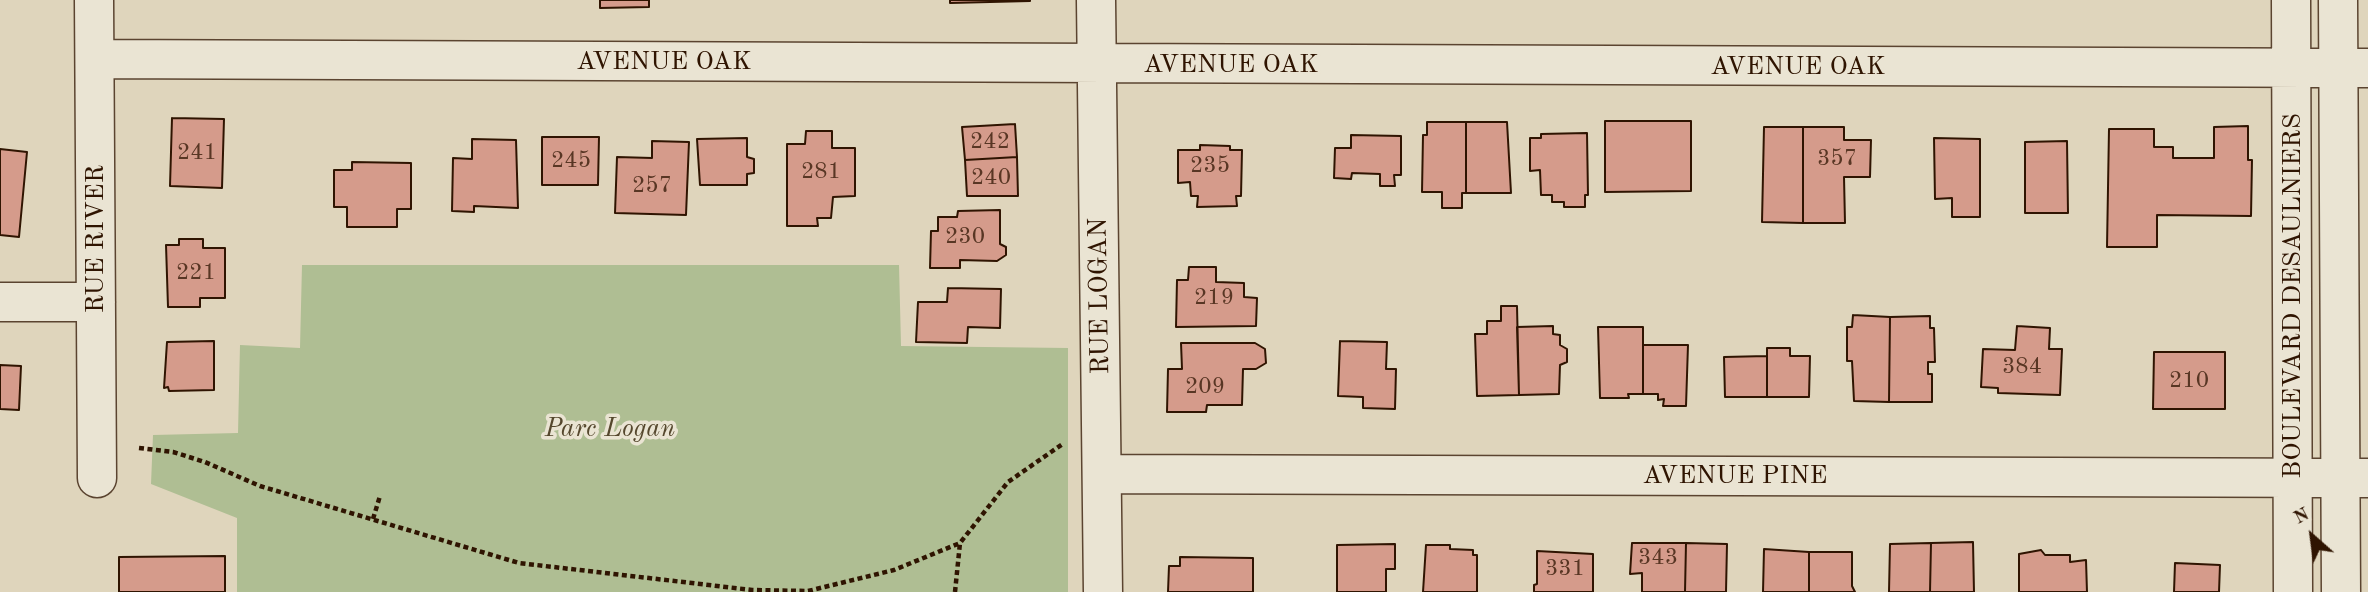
<!DOCTYPE html>
<style>
body{margin:0}
#map{position:relative;width:2368px;height:592px;overflow:hidden;background:#dfd5bc;font-family:"Old Standard TT",serif}
canvas{display:block}
.north{position:absolute;left:2277px;top:501px;width:70px;height:70px;-webkit-text-stroke:5px #eae4d3;paint-order:stroke;rotate:332deg;font-size:19px;font-weight:700;line-height:28px;text-align:center;color:#2f1401}
.north::after{content:'';display:block;margin:auto;width:24px;height:32px;background:#2f1401;clip-path:polygon(50% 0,100% 100%,50% 72%,0 100%)}
</style>
<div id="map">
<canvas width="2368" height="592"></canvas>
<div class="north">N</div>
</div>
<script>
const c = document.querySelector('canvas').getContext('2d');
c.lineJoin = 'round';
function fill(path, color) { c.fillStyle = color; c.fill(path, 'evenodd'); }
const poly = rows => new Path2D(rows.map(r => 'M' + r).join(''));
function strokePath(path, color, width, dash) { c.strokeStyle = color; c.lineWidth = width; c.lineCap = dash ? 'butt' : 'round'; c.setLineDash(dash || []); c.stroke(path); }
function write(font, color, halo, rows, align = 'center') {
  c.font = font + ' "Old Standard TT",serif'; c.lineWidth = 7; c.setLineDash([]); c.textBaseline = 'middle'; c.strokeStyle = halo; c.fillStyle = color; for (const [text, x, y, turn = 0] of rows) {
    c.save(); c.translate(x, y); c.rotate((+turn || 0) * Math.PI / 180); c.textAlign = isNaN(turn) ? turn : align; if (halo) c.strokeText(text, 0, 0); c.fillText(text, 0, 0); c.restore();
  }
}
fill(poly([
 [302,265,899,265,901,346,1068,348,1068,592,237,592,237,518,151,484,153,435,238,433,240,345,300,348]
]), '#afbe93');
const building = poly([
 [600,0,649,0,649,7,600,8,600,0],
 [950,0,1030,0,1030,1,950,3,950,0],
 [172,118,224,119,222,188,170,186,172,118],
 [1605,121,1691,121,1691,191,1605,192,1605,121],
 [1427,122,1466,122,1466,193,1462,193,1462,208,1442,208,1442,192,1422,192,1423,135,1427,135,1427,122],
 [1466,122,1507,122,1511,193,1466,193,1466,122],
 [1015,124,1017,157,965,160,962,127,1015,124],
 [2248,126,2248,160,2252,160,2251,216,2157,215,2157,247,2107,247,2109,129,2154,129,2154,147,2173,147,2173,158,2214,158,2214,127,2248,126],
 [1764,127,1803,127,1803,223,1762,222,1764,127],
 [1803,127,1844,127,1844,140,1871,140,1870,177,1844,177,1845,223,1803,223,1803,127],
 [806,131,832,131,832,148,855,148,855,196,833,197,831,218,817,218,818,226,787,226,787,144,805,144,806,131],
 [1587,133,1588,195,1585,195,1585,207,1564,207,1564,202,1552,202,1552,195,1541,195,1540,170,1530,171,1530,138,1541,138,1541,134,1587,133],
 [1351,135,1401,136,1401,175,1394,175,1395,186,1380,186,1380,174,1352,173,1351,179,1334,178,1335,148,1351,148,1351,135],
 [542,137,599,137,598,185,542,185,542,137],
 [747,138,747,157,754,159,754,173,747,174,747,185,700,185,697,139,747,138],
 [1934,138,1980,139,1980,217,1952,217,1952,198,1935,199,1934,138],
 [472,139,516,140,518,208,474,206,474,212,452,211,453,158,472,159,472,139],
 [652,141,689,142,686,215,615,213,617,157,652,158,652,141],
 [2067,141,2068,213,2025,213,2025,142,2067,141],
 [1200,145,1230,146,1230,150,1242,150,1241,196,1236,196,1237,206,1197,207,1198,196,1191,196,1190,182,1178,183,1178,150,1200,150,1200,145],
 [0,149,27,152,19,237,0,235,0,149],
 [1017,157,1018,196,967,196,965,160,1017,157],
 [352,162,411,163,411,209,397,209,397,227,347,227,347,207,334,207,334,170,352,170,352,162],
 [1000,210,1000,244,1006,247,1006,255,997,261,960,260,960,268,930,268,931,231,938,231,938,217,957,217,958,211,1000,210],
 [179,239,203,239,203,248,225,248,225,298,200,298,200,307,168,307,166,245,179,245,179,239],
 [1189,267,1216,267,1216,282,1244,283,1244,297,1257,298,1256,326,1176,327,1177,280,1188,280,1189,267],
 [948,288,1001,289,1000,328,968,327,967,343,916,342,918,302,947,302,948,288],
 [1501,306,1517,306,1519,395,1477,396,1475,334,1487,334,1487,321,1501,321,1501,306],
 [1853,315,1890,317,1889,402,1854,401,1852,361,1847,361,1847,327,1852,327,1853,315],
 [1930,316,1930,328,1934,328,1935,362,1928,362,1928,374,1932,374,1932,402,1889,402,1890,317,1930,316],
 [1553,326,1553,334,1560,335,1560,345,1567,349,1567,362,1560,365,1559,394,1519,395,1517,327,1553,326],
 [2017,326,2050,328,2049,349,2062,349,2060,395,1998,393,1998,388,1981,387,1983,349,2015,350,2017,326],
 [1598,327,1643,327,1643,394,1628,394,1629,398,1600,398,1598,327],
 [214,341,214,390,169,391,168,387,164,388,167,342,214,341],
 [1340,341,1387,342,1386,369,1396,369,1395,409,1363,408,1363,397,1338,396,1340,341],
 [1181,343,1255,343,1265,349,1266,363,1256,369,1243,369,1242,405,1207,405,1206,412,1167,412,1168,369,1182,369,1181,343],
 [1643,345,1688,345,1686,406,1663,406,1664,399,1658,400,1658,394,1643,394,1643,345],
 [1767,348,1790,348,1790,356,1810,356,1809,397,1767,397,1767,348],
 [2154,352,2225,352,2225,409,2153,409,2154,352],
 [1767,356,1767,397,1725,397,1724,357,1767,356],
 [0,365,21,366,19,410,0,409,0,365],
 [1973,542,1974,592,1930,592,1931,543,1973,542],
 [1632,543,1686,543,1685,592,1642,592,1642,573,1630,574,1632,543],
 [1686,543,1727,544,1726,592,1685,592,1686,543],
 [1931,543,1930,592,1889,592,1890,544,1931,543],
 [1395,544,1395,569,1386,569,1386,592,1337,592,1337,545,1395,544],
 [1426,545,1450,545,1450,549,1473,550,1473,555,1477,555,1477,592,1423,592,1426,545],
 [1764,549,1809,552,1809,592,1763,592,1764,549],
 [2041,550,2045,555,2070,555,2070,562,2086,560,2087,592,2019,592,2019,554,2041,550],
 [1537,551,1593,554,1593,592,1534,592,1534,585,1537,584,1537,551],
 [1809,552,1852,552,1852,586,1855,592,1809,592,1809,552],
 [225,556,225,592,119,592,119,557,225,556],
 [1180,557,1253,558,1253,592,1168,592,1169,566,1180,566,1180,557],
 [2175,563,2220,565,2219,592,2174,592,2175,563]
]);
fill(building, '#d59b8b');
strokePath(building, '#2f1401', 2);
const minor = poly([
 [94,0,97,478],
 [1096,0,1103,592],
 [2291,0,2293,592],
 [2338,0,2341,592],
 [95,59,2368,68],
 [0,302,96,302],
 [1102,474,2368,478]
]);
strokePath(minor, '#5b4430', 41);
strokePath(poly([
 [139,448,173,452,205,462,260,486,519,563,752,590,808,591,894,570,960,543],
 [373,519,380,496],
 [955,592,960,543,1008,482,1064,443]
]), '#2f1401', 4.5, [5, 3.5]);
strokePath(minor, '#eae4d3', 38);
write('23px', '#583624', null, [
 ["242",990,142],
 ["241",197,153],
 ["357",1837,159],
 ["245",571,161],
 ["235",1210,166],
 ["281",821,172],
 ["240",991,178],
 ["257",652,186],
 ["230",965,237],
 ["221",196,273],
 ["219",1214,298],
 ["384",2022,367],
 ["210",2189,381],
 ["209",1205,387],
 ["343",1658,558],
 ["331",1565,569]
]);
write('26px', '#2f1401', '#eae4d3', [
 ["AVENUE OAK",664,62],
 ["AVENUE OAK",1231,65],
 ["AVENUE OAK",1798,67],
 ["RUE RIVER",96,239,-90],
 ["RUE LOGAN",1100,296,-91],
 ["BOULEVARD DESAULNIERS",2293,296,-90],
 ["AVENUE PINE",1735,476]
]);
write('italic 26px', '#55472d', '#eae4d3', [
 ["Parc Logan",610,429]
]);
</script>
